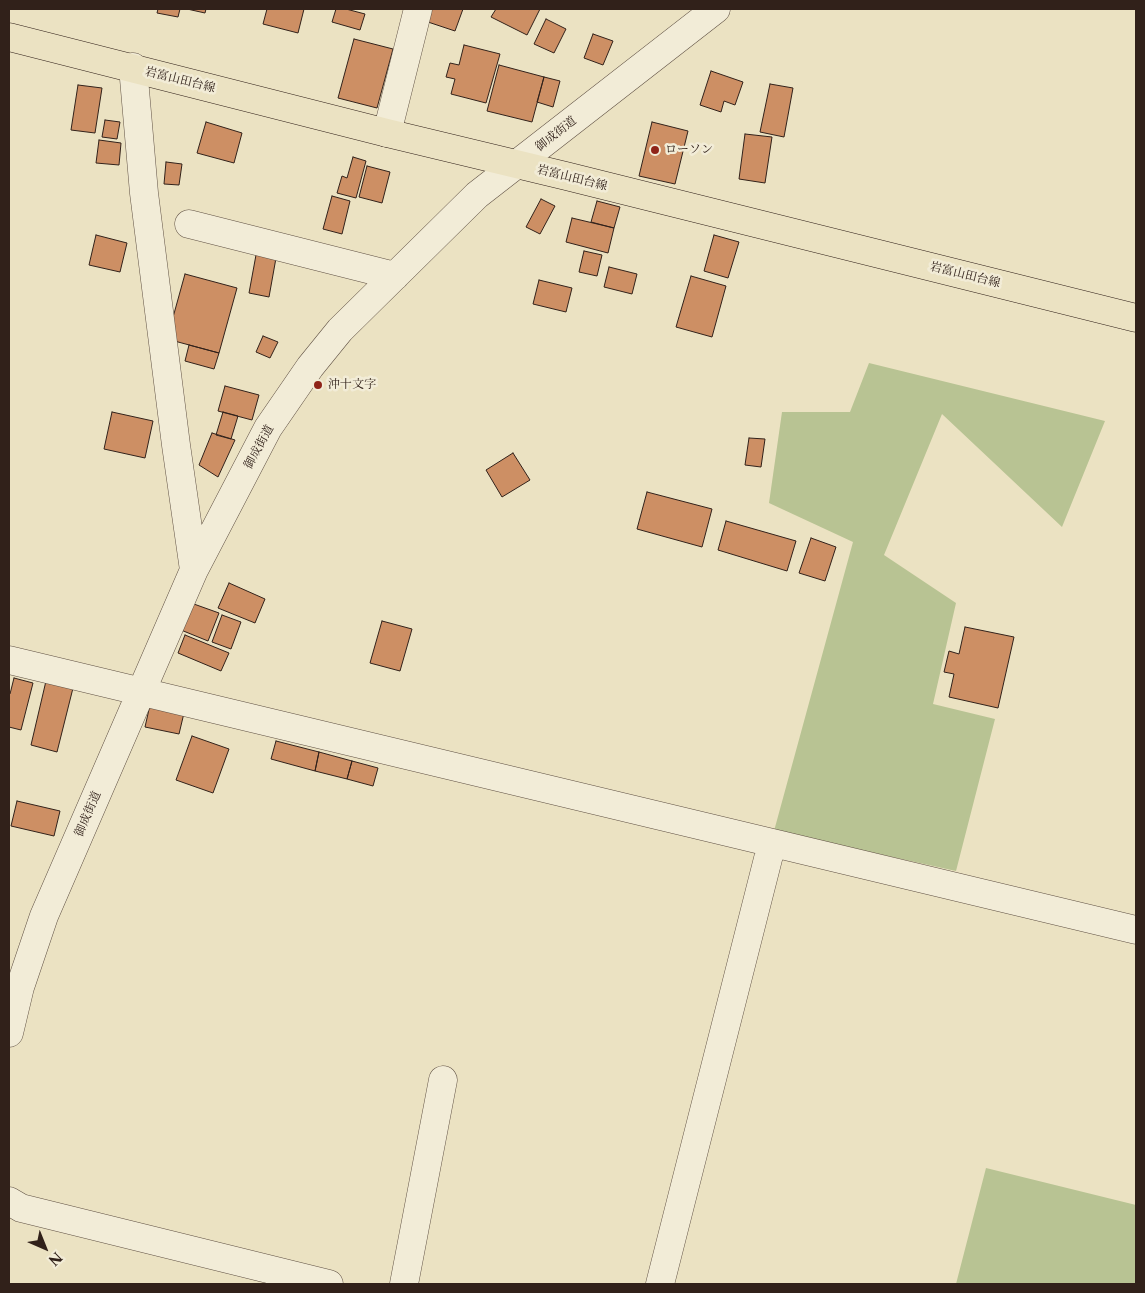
<!DOCTYPE html>
<meta charset="utf-8">
<style>
body{margin:0}
#map{position:relative;width:1145px;height:1293px;overflow:hidden;background:#ebe2c2;font-family:"Libre Caslon Text",serif}
canvas{display:block}
.frame{position:absolute;inset:0;border:10px solid #31211a;pointer-events:none}
.north{position:absolute;left:20px;top:1223px;width:50px;height:50px;-webkit-text-stroke:4px #f2ecd7;paint-order:stroke;rotate:136deg;font-size:14px;font-weight:700;line-height:20px;text-align:center;color:#31211a}
.north::after{content:'';display:block;margin:auto;width:18px;height:22px;background:#31211a;clip-path:polygon(50% 0,100% 100%,50% 72%,0 100%)}
</style>
<div id="map">
<canvas width="1145" height="1293"></canvas>
<div class="frame"></div>
<div class="north">N</div>
</div>
<script>
const c = document.querySelector('canvas').getContext('2d');
c.lineJoin = 'round';
function fill(path, color) { c.fillStyle = color; c.fill(path, 'evenodd'); }
const poly = rows => new Path2D(rows.map(r => 'M' + r).join(''));
function strokePath(path, color, width, dash) { c.strokeStyle = color; c.lineWidth = width; c.lineCap = dash ? 'butt' : 'round'; c.setLineDash(dash || []); c.stroke(path); }
function write(font, color, halo, rows, align = 'center') {
  c.font = font + ' "Libre Caslon Text","Noto Serif JP",serif'; c.lineWidth = 5; c.setLineDash([]); c.textBaseline = 'middle'; c.strokeStyle = halo; c.fillStyle = color; for (const [text, x, y, turn = 0] of rows) {
    c.save(); c.translate(x, y); c.rotate((+turn || 0) * Math.PI / 180); c.textAlign = isNaN(turn) ? turn : align; if (halo) c.strokeText(text, 0, 0); c.fillText(text, 0, 0); c.restore();
  }
}
fill(poly([
 [869,363,1105,421,1062,527,942,414,884,555,956,603,933,704,995,719,956,871,774,831,853,542,769,503,782,412,850,412],
 [986,1168,1136,1205,1136,1284,956,1284]
]), '#b8c393');
const building = poly([
 [158,9,180,9,178,17,157,13,158,9],
 [187,9,206,9,205,13,187,9],
 [267,9,304,9,298,33,263,24,267,9],
 [336,9,346,9,365,14,360,30,332,22,336,9],
 [430,9,463,9,455,31,425,21,430,9],
 [496,9,540,9,527,35,491,17,496,9],
 [546,19,566,29,554,53,534,44,546,19],
 [593,34,613,41,603,65,584,58,593,34],
 [354,39,393,49,377,108,338,98,354,39],
 [464,45,500,54,486,103,451,94,455,79,446,77,450,63,459,65,464,45],
 [499,65,544,77,532,122,487,111,499,65],
 [711,71,743,82,735,105,724,101,721,112,700,105,711,71],
 [544,77,560,81,553,107,537,102,544,77],
 [770,84,793,88,784,137,760,132,770,84],
 [78,85,102,88,95,133,71,130,78,85],
 [105,120,120,122,117,139,102,137,105,120],
 [206,122,242,133,234,163,197,153,206,122],
 [652,122,688,131,675,184,639,176,652,122],
 [745,134,772,137,765,183,739,179,745,134],
 [99,140,121,143,119,165,96,163,99,140],
 [353,157,366,161,356,198,337,193,342,176,347,178,353,157],
 [166,162,182,164,179,185,164,184,166,162],
 [367,166,390,172,382,203,359,197,367,166],
 [332,196,350,201,342,234,323,229,332,196],
 [541,199,555,206,540,234,526,227,541,199],
 [597,201,620,207,614,228,591,222,597,201],
 [572,218,614,228,608,253,566,242,572,218],
 [96,235,127,243,120,272,89,265,96,235],
 [714,235,739,242,728,278,704,271,714,235],
 [584,251,602,255,597,276,579,272,584,251],
 [256,255,276,258,269,297,249,293,256,255],
 [609,267,637,274,632,294,604,287,609,267],
 [185,274,237,288,219,353,167,339,185,274],
 [691,276,726,286,712,337,676,327,691,276],
 [539,280,572,288,566,312,533,304,539,280],
 [263,336,278,342,270,358,256,352,263,336],
 [189,345,219,353,214,369,185,361,189,345],
 [225,386,259,395,252,420,218,411,225,386],
 [112,412,153,421,145,458,104,449,112,412],
 [223,412,238,416,231,439,216,435,223,412],
 [212,433,235,440,218,477,199,465,212,433],
 [749,438,765,439,761,467,745,465,749,438],
 [513,453,530,480,502,497,486,470,513,453],
 [647,492,712,509,702,547,637,529,647,492],
 [726,521,796,541,787,571,718,550,726,521],
 [811,538,836,547,825,581,799,573,811,538],
 [229,583,265,599,255,623,218,608,229,583],
 [191,603,219,613,208,641,181,630,191,603],
 [222,615,241,622,231,649,212,642,222,615],
 [382,621,412,629,400,671,370,663,382,621],
 [965,627,1014,637,998,708,949,697,954,674,944,672,949,651,959,654,965,627],
 [185,635,229,653,221,671,178,653,185,635],
 [14,678,33,683,21,730,9,727,9,694,10,694,14,678],
 [46,681,73,688,57,752,31,745,46,681],
 [150,705,184,713,179,734,145,727,150,705],
 [192,736,229,749,213,793,176,780,192,736],
 [276,741,319,752,315,771,271,759,276,741],
 [319,752,352,761,347,779,315,771,319,752],
 [352,761,378,768,373,786,347,779,352,761],
 [17,801,60,811,54,836,11,826,17,801]
]);
fill(building, '#cd8f64');
strokePath(building, '#31211a', 1);
const minor = poly([
 [133,67,144,193,176,445,194,570],
 [387,133,418,9],
 [189,224,395,276],
 [9,660,1136,930],
 [9,1033,20,987,44,916,194,570,268,428,310,367,340,330,477,195,716,9],
 [9,1201,21,1208,329,1284],
 [404,1284,443,1080],
 [660,1284,772,843]
]);
const major = poly([
 [9,37,387,133,566,176,1136,318]
]);
strokePath(minor, '#605144', 29);
strokePath(major, '#31211a', 29);
strokePath(minor, '#f2ecd7', 28);
strokePath(major, '#ebe2c2', 28);
for (const [x, y, r, color] of [
 [655,150,5,"#8f2418"],
 [318,385,5,"#8f2418"]
]) { const dot = new Path2D(); dot.arc(x, y, r, 0, 2 * Math.PI); c.fillStyle = color; c.fill(dot); strokePath(dot, '#f2ecd7', 2); }
write('12px', '#31211a', '#f2ecd7', [
 ["岩富山田台線",180,80,14],
 ["御成街道",556,134,-38],
 ["岩富山田台線",572,178,14],
 ["岩富山田台線",965,275,14],
 ["御成街道",259,447,-61],
 ["御成街道",88,814,-67]
]);
write('12px', '#31211a', '#f2ecd7', [
 ["ローソン",665,150],
 ["沖十文字",328,385]
], 'left');
</script>
